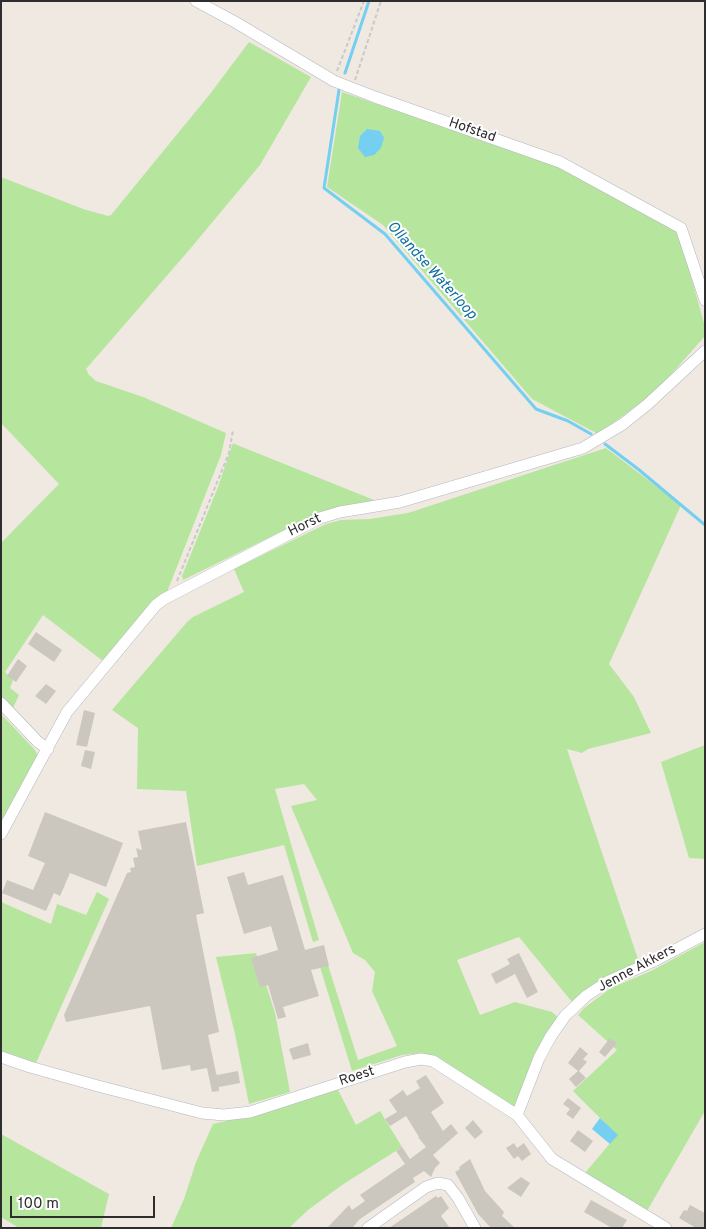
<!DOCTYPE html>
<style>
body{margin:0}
#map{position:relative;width:706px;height:1229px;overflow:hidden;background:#efe9e1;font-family:Overpass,sans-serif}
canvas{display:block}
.frame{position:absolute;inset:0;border:2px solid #2e2e2e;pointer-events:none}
.scale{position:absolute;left:10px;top:1196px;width:145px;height:22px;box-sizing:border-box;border:2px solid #2e2e2e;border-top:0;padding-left:6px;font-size:15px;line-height:18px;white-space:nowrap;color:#2e2e2e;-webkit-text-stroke:4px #fff;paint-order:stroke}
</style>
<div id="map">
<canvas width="706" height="1229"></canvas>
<div class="frame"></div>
<div class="scale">100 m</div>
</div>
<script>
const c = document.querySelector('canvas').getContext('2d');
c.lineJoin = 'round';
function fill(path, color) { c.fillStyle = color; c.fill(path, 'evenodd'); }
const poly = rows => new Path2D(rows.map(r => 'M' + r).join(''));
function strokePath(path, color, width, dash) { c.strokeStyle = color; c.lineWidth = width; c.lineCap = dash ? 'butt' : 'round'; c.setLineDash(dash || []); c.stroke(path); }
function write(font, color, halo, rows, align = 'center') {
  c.font = font + ' Overpass,sans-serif'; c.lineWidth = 4; c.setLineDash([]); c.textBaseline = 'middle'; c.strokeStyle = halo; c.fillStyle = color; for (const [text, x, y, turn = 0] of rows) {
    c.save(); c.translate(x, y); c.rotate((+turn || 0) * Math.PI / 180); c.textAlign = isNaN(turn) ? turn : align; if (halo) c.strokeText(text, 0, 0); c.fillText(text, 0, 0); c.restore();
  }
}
fill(poly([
 [249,42,311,77,260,165,190,249,86,369,89,375,96,381,143,397,226,433,221,455,167,592,103,661,43,615,5,672,13,680,10,688,19,695,13,708,1,696,1,543,59,484,1,423,1,177,83,209,108,216,111,215,210,94],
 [342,92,558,166,679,233,705,327,705,336,675,370,654,393,598,434,532,399,383,225,327,187],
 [233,443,237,445,379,502,313,516,183,580,182,576,218,487],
 [606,448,681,505,609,664,634,697,651,733,588,749,582,753,567,749,639,962,572,1002,519,937,457,960,480,1015,515,1002,552,1012,558,1017,516,1108,428,1055,421,1053,402,1055,352,1071,320,967,328,965,358,1060,397,1046,372,991,375,972,365,960,353,953,291,806,317,800,304,784,275,789,319,940,313,942,284,845,197,866,186,791,137,789,138,728,112,710,187,622,193,617,244,592,234,569,326,524,341,520,370,519,408,513],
 [1,714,34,749,38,755,5,819,1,818],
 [705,745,705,859,689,858,661,762],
 [97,892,109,899,36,1063,1,1051,1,902,51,924,57,904,86,915],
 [705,942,705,1111,647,1211,585,1173,617,1135,573,1091,617,1050,578,1015,584,1008,611,988,651,971],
 [256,953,275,1013,290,1092,249,1104,235,1034,216,957],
 [337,1088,356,1125,380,1111,402,1147,342,1185,308,1210,289,1228,171,1228,184,1199,196,1162,213,1124,260,1113],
 [1,1134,109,1194,101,1228,19,1228,1,1217]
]), '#b6e59e');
fill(poly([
 [367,129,380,131,384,138,381,148,374,155,365,157,358,148,360,136],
 [600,1118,618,1135,610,1144,592,1129]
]), '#75cff0');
strokePath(poly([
 [345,73,369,1],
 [339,90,324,188,385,234,536,409,568,421,591,434],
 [605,444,638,469,705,525]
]), '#75cff0', 3);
fill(poly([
 [36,632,62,650,54,662,28,644],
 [18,659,27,666,16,682,7,676],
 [46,684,56,691,46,704,35,696],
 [84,710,95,713,87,747,76,745],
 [85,750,95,752,91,769,81,766],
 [45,812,123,843,106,887,70,873,60,896,54,893,46,911,2,893,7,880,33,890,45,863,28,856],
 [186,822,204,913,196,915,219,1032,208,1035,216,1073,217,1075,238,1071,240,1083,219,1087,219,1091,212,1092,207,1068,191,1071,190,1065,162,1070,150,1006,66,1022,64,1015,127,873,131,872,130,868,135,867,133,858,138,857,136,848,142,850,138,831],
 [244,872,248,885,283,875,305,950,324,945,329,966,311,970,319,996,283,1007,286,1017,278,1019,268,985,260,987,251,958,278,950,271,926,244,934,227,877],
 [519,953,538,992,527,998,515,974,496,984,491,974,510,964,507,959],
 [610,1038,617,1043,605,1057,599,1052],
 [308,1043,311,1055,293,1060,289,1049],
 [580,1047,588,1054,583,1059,587,1062,579,1071,586,1078,576,1087,569,1079,578,1071,568,1063],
 [426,1075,444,1103,431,1112,443,1131,451,1124,458,1133,433,1155,440,1163,435,1168,431,1177,424,1171,413,1178,415,1182,360,1219,352,1228,327,1228,349,1205,352,1210,365,1201,360,1195,405,1164,396,1151,402,1147,410,1159,426,1147,418,1137,419,1137,406,1116,390,1126,385,1119,397,1112,389,1100,403,1090,407,1096,420,1088,416,1081],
 [568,1098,581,1108,573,1119,566,1114,570,1109,563,1104],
 [473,1120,483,1132,475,1139,465,1128],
 [578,1130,593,1141,585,1152,570,1141],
 [514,1143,517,1148,524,1143,531,1154,522,1161,518,1156,514,1159,506,1148],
 [470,1159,485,1191,504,1212,502,1216,515,1228,491,1228,478,1214,455,1172,460,1169,459,1167],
 [521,1177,530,1183,521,1197,507,1188],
 [436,1196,438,1198,441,1196,449,1208,441,1216,450,1228,389,1228],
 [591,1200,627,1220,622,1228,612,1228,584,1212],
 [690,1205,705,1213,705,1228,696,1228,679,1218,684,1210,687,1211]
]), '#cbc7bf');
const minor = poly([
 [196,1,235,22,334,81,375,97,560,162,681,228,705,300],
 [1,703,38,742,48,749],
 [1,834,67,712,156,605,164,599,320,518,340,512,400,502,583,448,623,424,648,404,705,351],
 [1,1057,30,1067,98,1086,202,1113,224,1115,250,1112,405,1062,421,1059,433,1061,517,1115,552,1159,666,1228],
 [517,1115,539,1058,551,1036,565,1016,586,996,607,982,656,960,705,934],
 [368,1228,426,1187,438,1183,448,1185,458,1198,475,1228]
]);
strokePath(minor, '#b4b7c1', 12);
strokePath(poly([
 [337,71,364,1],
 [355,80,381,1],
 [177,581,229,453,233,430]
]), '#c9c9c9', 2, [4, 2.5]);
strokePath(minor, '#fff', 11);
write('14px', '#2e2e2e', '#fff', [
 ["Hofstad",472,131,19],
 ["Horst",305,526,-26],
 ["Jenne Akkers",637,969,-28],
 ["Roest",357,1077,-18]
]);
write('italic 15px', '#0d6fa3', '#fff', [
 ["Ollandse Waterloop",431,271,48]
]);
</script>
